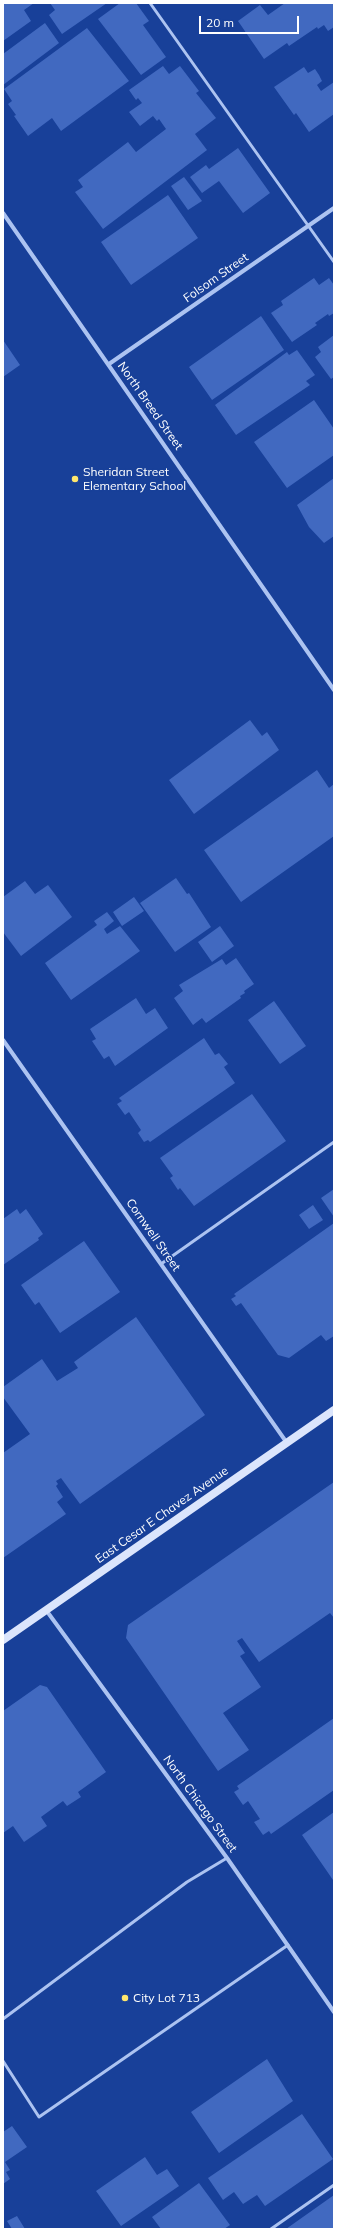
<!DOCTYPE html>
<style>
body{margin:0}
#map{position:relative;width:337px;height:2232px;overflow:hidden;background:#184099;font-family:Mulish,sans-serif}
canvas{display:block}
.frame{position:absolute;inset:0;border:4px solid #fff;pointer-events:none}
.scale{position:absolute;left:199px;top:16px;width:100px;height:18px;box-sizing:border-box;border:2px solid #fff;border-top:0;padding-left:5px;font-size:12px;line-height:14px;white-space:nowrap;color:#fff;-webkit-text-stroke:3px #184099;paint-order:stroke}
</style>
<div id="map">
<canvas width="337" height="2232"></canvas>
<div class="frame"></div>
<div class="scale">20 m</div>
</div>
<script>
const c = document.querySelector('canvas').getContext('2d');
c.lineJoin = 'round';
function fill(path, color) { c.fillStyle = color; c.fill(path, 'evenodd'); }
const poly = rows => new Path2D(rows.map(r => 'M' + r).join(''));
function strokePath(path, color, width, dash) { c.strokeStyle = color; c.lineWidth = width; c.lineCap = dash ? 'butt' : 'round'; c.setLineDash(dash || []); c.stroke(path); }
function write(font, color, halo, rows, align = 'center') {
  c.font = font + ' Mulish,sans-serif'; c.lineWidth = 3; c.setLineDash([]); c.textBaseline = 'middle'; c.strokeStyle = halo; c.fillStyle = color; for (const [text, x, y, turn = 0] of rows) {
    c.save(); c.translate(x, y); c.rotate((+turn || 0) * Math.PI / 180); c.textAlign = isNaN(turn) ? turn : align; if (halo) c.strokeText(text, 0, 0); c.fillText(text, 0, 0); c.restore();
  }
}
fill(poly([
 [3,3,34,3,24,10,31,21,3,41],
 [50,3,107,3,62,34,49,15,55,10],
 [120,3,136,3,149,21,143,25,166,57,141,75,98,19],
 [285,3,334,3,334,27,328,31,324,25,318,29,317,27,289,46,287,43,264,59,238,21,260,5,268,15],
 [45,23,59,43,3,85,3,54],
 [87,28,129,81,61,131,52,118,28,136,14,116,16,115,8,104,12,101,4,89],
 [163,66,169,74,180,66,199,91,196,93,216,118,195,134,207,150,103,229,75,192,83,187,78,180,128,142,136,152,166,129,159,119,157,121,153,116,140,126,129,112,142,103,138,98,136,100,129,90],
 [304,67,308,73,315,69,319,75,322,81,317,85,321,91,334,82,334,114,309,132,296,113,294,115,274,87],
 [238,148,270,193,243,213,219,181,202,193,190,177,206,165,209,169],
 [184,177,202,201,188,210,171,186],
 [168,195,198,238,131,285,101,242],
 [314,278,319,285,329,278,334,285,334,313,329,316,328,314,315,323,317,325,292,342,271,313,283,305,281,301],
 [261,316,284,350,212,400,189,367],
 [334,335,334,377,331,379,315,357,321,352,318,347],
 [3,340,20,365,3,377],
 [297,350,315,375,306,381,310,385,236,435,215,405,287,352,289,355],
 [314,400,334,429,334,455,287,488,254,442],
 [334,478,334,536,324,543,309,527,297,505],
 [250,720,262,736,267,732,279,750,194,814,169,780],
 [317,770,329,788,334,784,334,836,241,902,204,850],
 [176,878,187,894,189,893,211,927,175,952,140,903],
 [25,881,35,894,48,885,72,917,21,956,3,932,3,897],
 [134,897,144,911,122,926,113,912],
 [107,912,114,921,104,929,107,934,120,926,140,951,71,1000,45,963,97,925,94,921],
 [220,926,234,946,212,962,198,942],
 [236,958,254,984,244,991,245,993,240,996,241,998,206,1023,202,1018,193,1025,174,998,183,991,179,985,222,959,226,965],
 [136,998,146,1014,155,1008,168,1028,115,1066,109,1056,104,1059,92,1041,96,1039,90,1029],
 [274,1001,306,1046,280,1064,248,1020],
 [204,1038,215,1055,219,1053,228,1064,224,1067,235,1083,150,1142,148,1140,144,1142,138,1133,141,1130,129,1112,125,1115,117,1104,122,1101,119,1098],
 [252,1094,286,1141,194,1206,180,1188,178,1190,170,1178,173,1176,160,1158],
 [334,1189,334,1217,321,1198],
 [313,1205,323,1220,309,1229,299,1215],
 [17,1209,20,1214,26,1209,43,1234,38,1238,39,1240,3,1265,3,1219],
 [334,1223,334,1336,326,1341,321,1335,289,1358,278,1355,241,1303,236,1306,231,1299,236,1296,234,1294],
 [84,1241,120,1292,60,1333,39,1302,35,1305,21,1285],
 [136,1317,205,1415,80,1504,61,1478,56,1481,58,1484,56,1486,63,1497,57,1502,66,1514,3,1558,3,1453,30,1434,3,1397,3,1387,42,1359,57,1381,78,1368,74,1362],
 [334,1482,334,1618,330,1613,259,1662,242,1638,237,1641,245,1653,240,1656,261,1687,223,1713,249,1750,218,1771,126,1638,128,1625],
 [40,1685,47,1687,106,1772,78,1792,81,1797,67,1806,63,1801,41,1817,47,1826,24,1842,13,1826,3,1833,3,1711],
 [334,1718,334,1790,271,1834,269,1831,263,1835,254,1822,260,1819,248,1801,243,1805,234,1792,239,1789,237,1786],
 [334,1812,334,1879,333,1880,302,1835],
 [267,2059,293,2101,219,2153,191,2112],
 [302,2114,333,2159,265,2206,257,2195,243,2204,234,2192,223,2200,208,2178],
 [12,2126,27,2147,5,2162,10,2170,6,2172,10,2179,3,2184,3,2132],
 [145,2157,157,2175,167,2169,179,2186,121,2226,96,2191],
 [199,2183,230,2225,224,2229,161,2229,152,2217],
 [334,2195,334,2229,286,2229],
 [17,2216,25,2229,12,2229,7,2221]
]), '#4169c0');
strokePath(poly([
 [150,3,334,262],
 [161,1264,334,1142],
 [3,2019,187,1882,227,1858],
 [3,2061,39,2117,288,1945],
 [271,2229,334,2185]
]), '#acc3f1', 3);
strokePath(poly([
 [3,213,334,690],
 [109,364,334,208],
 [3,1040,287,1443],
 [46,1610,227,1858,334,2012]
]), '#acc3f1', 4);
strokePath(poly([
 [3,1640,334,1410]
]), '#dbe5fc', 8);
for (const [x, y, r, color] of [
 [75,479,4,"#ffe76d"],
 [125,1998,4,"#ffe76d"]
]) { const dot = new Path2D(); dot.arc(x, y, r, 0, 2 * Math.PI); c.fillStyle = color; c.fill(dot); strokePath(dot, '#184099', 1.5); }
write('12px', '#fff', '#184099', [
 ["Folsom Street",216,278,-35],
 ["North Breed Street",150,406,55],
 ["Cornwell Street",153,1235,55],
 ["East Cesar E Chavez Avenue",162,1515,-35],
 ["North Chicago Street",200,1804,54]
]);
write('12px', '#fff', '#184099', [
 ["Sheridan Street",83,472],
 ["Elementary School",83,486],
 ["City Lot 713",133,1998]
], 'left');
</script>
